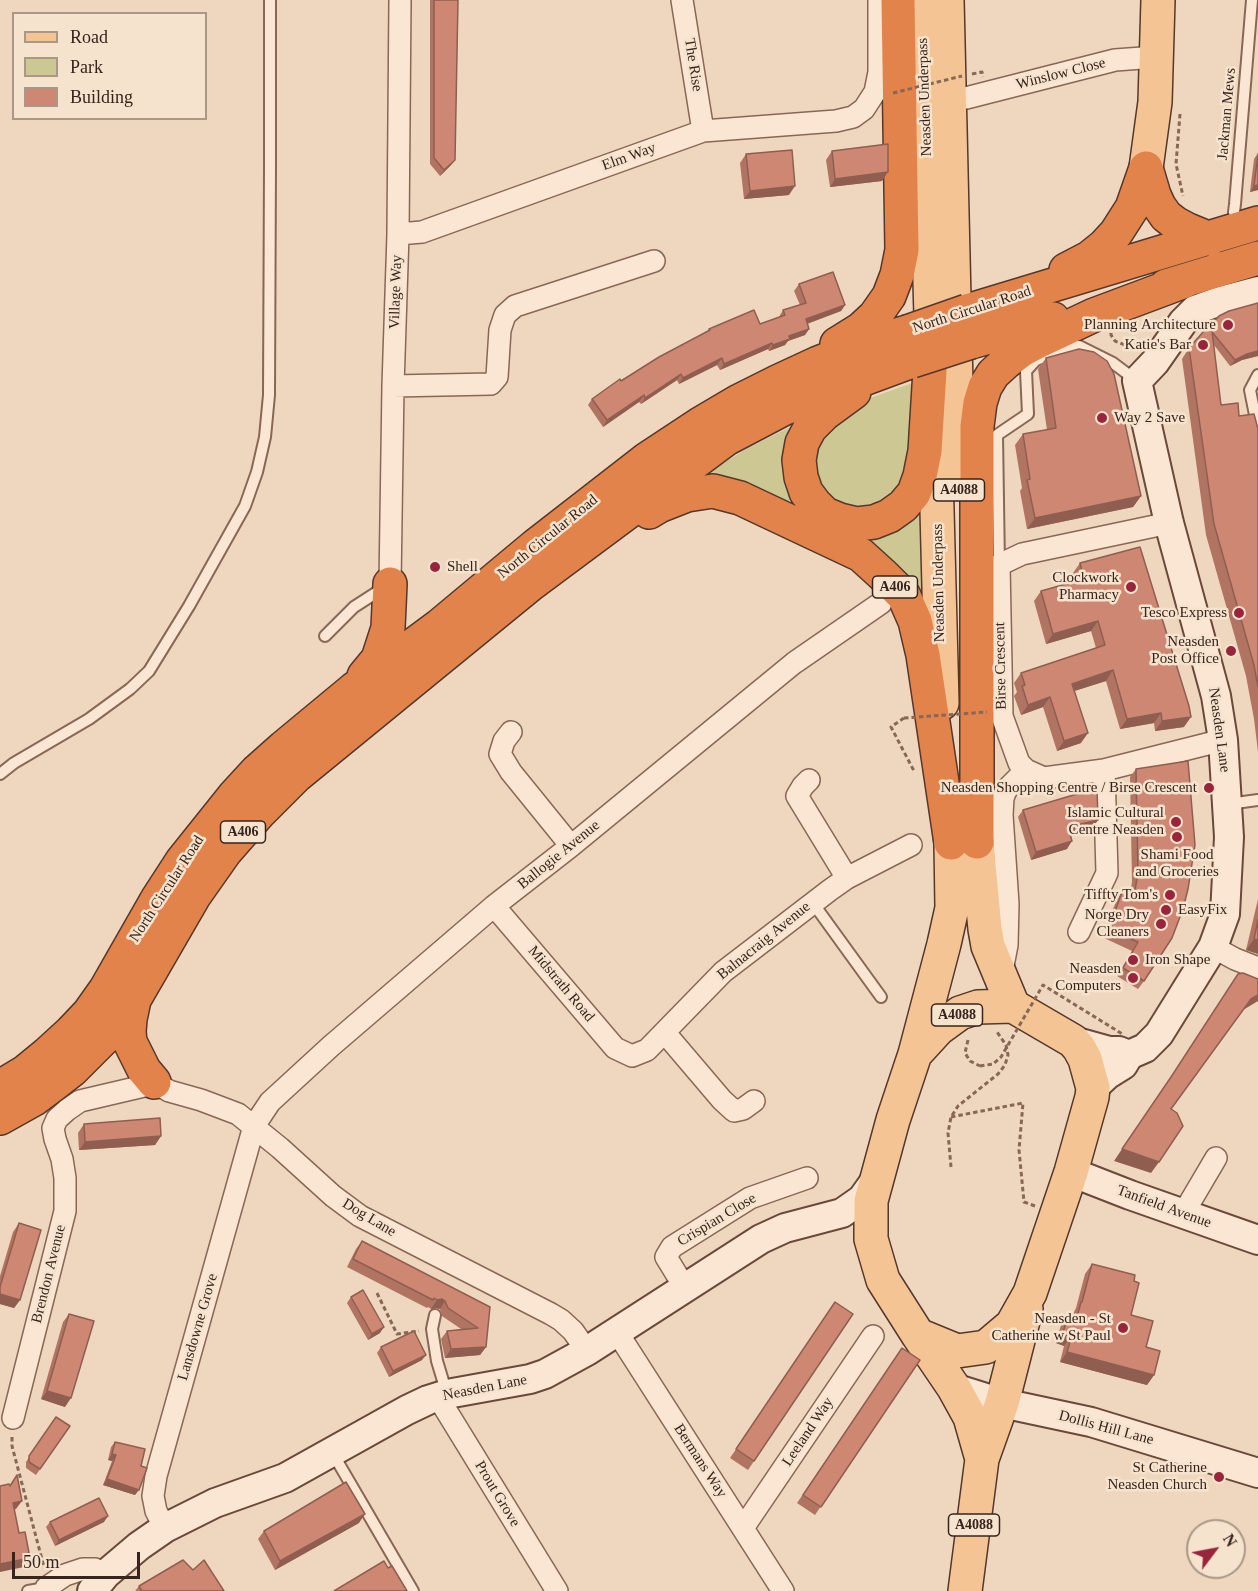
<!DOCTYPE html>
<style>
body{margin:0}
#map{position:relative;width:1258px;height:1591px;overflow:hidden;background:#efd7bf;font-family:Georgia,serif}
canvas{display:block}
.legend{position:absolute;left:12px;top:12px;width:195px;height:108px;box-sizing:border-box;background:#f6e3ce;border:2px solid #aa9787;margin:0;padding:8px 10px;list-style:none;font-size:18px;color:#37241c}
.legend li{display:flex;align-items:center;gap:12px;height:30px}
.legend b{width:30px;border:2px solid #aa9787}
.north{position:absolute;left:1186px;top:1519px;width:60px;height:60px;box-sizing:border-box;background:#f6e3ce;border:2px solid #aa9787;border-radius:50%;rotate:58deg;font-size:16px;font-weight:700;line-height:24px;text-align:center;color:#37241c}
.north::after{content:'';display:block;margin:auto;width:21px;height:27px;background:#99253c;clip-path:polygon(50% 0,100% 100%,50% 72%,0 100%)}
.scale{position:absolute;left:12px;top:1552px;width:128px;height:27px;box-sizing:border-box;border:3px solid #37241c;border-top:0;padding-left:8px;font-size:18px;line-height:21px;white-space:nowrap;color:#37241c;-webkit-text-stroke:4px #f6e3ce;paint-order:stroke}
</style>
<div id="map">
<canvas width="1258" height="1591"></canvas>
<ul class="legend">
<li><b style="height:8px;background:#f4c494"></b>Road</li>
<li><b style="height:16px;background:#cdc893"></b>Park</li>
<li><b style="height:16px;background:#ce8773"></b>Building</li>
</ul>
<div class="north">N</div>
<div class="scale">50 m</div>
</div>
<script>
const c = document.querySelector('canvas').getContext('2d');
c.lineJoin = 'round';
function fill(path, color) { c.fillStyle = color; c.fill(path, 'evenodd'); }
const poly = rows => new Path2D(rows.map(r => 'M' + r).join(''));
function strokePath(path, color, width, dash) { c.strokeStyle = color; c.lineWidth = width; c.lineCap = dash ? 'butt' : 'round'; c.setLineDash(dash || []); c.stroke(path); }
function write(font, color, halo, rows, align = 'center') {
  c.font = font + ' Georgia,serif'; c.lineWidth = 5; c.setLineDash([]); c.textBaseline = 'middle'; c.strokeStyle = halo; c.fillStyle = color; for (const [text, x, y, turn = 0] of rows) {
    c.save(); c.translate(x, y); c.rotate((+turn || 0) * Math.PI / 180); c.textAlign = isNaN(turn) ? turn : align; if (halo) c.strokeText(text, 0, 0); c.fillText(text, 0, 0); c.restore();
  }
}
fill(poly([
 [915,382,916,441,904,477,894,490,883,498,874,503,851,508,832,504,807,466,808,452,856,403],
 [798,423,825,525,924,493,927,610,918,598,693,483,707,473,748,448]
]), '#cdc893');
const lane = poly([
 [1237,227,1234,212,1235,204,1252,0],
 [1258,375,1250,390,1258,430],
 [999,565,997,435,1028,414,1026,371,1036,360,1071,346,1079,346,1113,363,1137,381],
 [325,636,354,607,385,587],
 [0,774,14,763,89,719,130,689,149,671,189,606,245,506,257,472,265,437,269,395,270,166,270,0],
 [1228,804,1258,800],
 [813,903,881,997],
 [435,1315,432,1329,437,1361,447,1394],
 [332,1452,413,1591],
 [28,1591,46,1588]
]);
const street = poly([
 [682,0,703,131],
 [966,98,1115,60,1156,57],
 [398,234,422,232,703,131,836,121,853,117,864,109,875,92,879,72,879,0],
 [393,386,491,384,497,377,500,330,505,315,515,306,654,261],
 [1169,523,1022,554,999,565,1002,716,1019,763,1026,770,1044,778,1104,770,1223,740],
 [390,584,393,386,398,234,400,0],
 [511,732,504,741,500,754,511,772,571,846],
 [809,780,803,786,797,796,847,878],
 [494,906,615,1048,632,1056,647,1050,723,972,830,890,847,878,911,845],
 [1079,932,1107,873,1104,770],
 [1213,947,1235,959,1258,968],
 [1001,976,1007,945,1008,904,1002,815,1003,798,1006,790,1026,770],
 [665,1033,722,1100,734,1111,743,1109,754,1101],
 [1183,1214,1216,1158],
 [685,1288,666,1257,672,1247,750,1198,807,1178],
 [617,1332,783,1591],
 [439,1396,444,1407,557,1591],
 [13,1418,65,1211,65,1178,62,1159,55,1139,53,1128,57,1119,67,1110,80,1101,144,1086,154,1082,169,1091,201,1100,238,1114,280,1148,333,1196,360,1216,551,1314,561,1320,573,1331,587,1351],
 [165,1528,156,1511,153,1496,156,1476,254,1126,270,1102,331,1046,494,906,571,846,794,663,881,603],
 [743,1528,873,1336],
 [46,1588,65,1575,83,1569,95,1569,106,1574]
]);
const secondary = poly([
 [1073,1041,1109,1051,1119,1051,1129,1055],
 [1093,1088,1107,1075,1123,1065,1129,1055,1145,1048,1159,1034,1213,947,1225,914,1229,837,1223,740,1216,696,1169,523,1137,381,1155,362,1183,322,1195,310,1220,301,1258,291],
 [1071,1172,1130,1195,1258,1240],
 [954,1388,1002,1403,1091,1422,1258,1473],
 [92,1591,106,1574,139,1546,165,1528,215,1503,285,1478,407,1410,428,1400,447,1394,530,1379,545,1374,587,1351,761,1239,785,1228,842,1213,862,1199,877,1178]
]);
const primary = poly([
 [922,0,932,352],
 [947,0,958,470],
 [1146,168,1155,102,1158,0],
 [935,433,942,703],
 [974,813,985,929,988,946,1013,1006],
 [949,814,951,843,952,908,944,944,915,1054,893,1120,871,1201,871,1239,883,1280,918,1335,954,1388,970,1417,982,1459],
 [915,1054,938,1029,960,1013,978,1007,1013,1006,1073,1041,1079,1048,1085,1059,1093,1088,1092,1097,1071,1172,1030,1293,1012,1325,986,1347,957,1351,918,1335],
 [965,1591,982,1459,1002,1403,1026,1309]
]);
const highway = poly([
 [1146,168,1154,195,1159,206,1166,216,1175,223,1188,230,1210,239],
 [1066,270,1089,258,1104,246,1116,233,1132,208,1146,168],
 [1166,286,1258,258],
 [967,311,1258,223],
 [971,342,1053,319],
 [837,344,861,329,875,316,889,296,897,275,902,250,898,0],
 [854,392,824,414,810,428,802,443,799,460,801,477,806,492,815,504,825,514,840,520,857,524,874,522,889,516,903,506,914,493,920,476,925,451,932,338],
 [649,512,659,506,687,495,713,491,740,498,861,555,883,575,904,596,915,621,923,655,951,843],
 [364,676,378,659,388,628,390,584],
 [977,842,977,426,980,403,985,387,993,374,1005,363,1022,350,1041,340,1094,315,1185,281],
 [134,1000,130,1019,129,1032,130,1042,144,1070,154,1082],
 [0,1087,25,1072,47,1054,71,1032,89,1013,106,989,158,898,182,861,234,796,257,771,284,747,354,689,439,626,535,546,647,459,700,424,739,401,777,382,818,363,864,345,907,332],
 [0,1118,34,1099,54,1084,72,1070,113,1029,135,998,194,896,225,852,260,812,296,776,531,584,726,439,785,408,912,361]
]);
strokePath(lane, '#886757', 14);
strokePath(street, '#886757', 24);
strokePath(secondary, '#6a493a', 32);
strokePath(primary, '#55372b', 36);
strokePath(highway, '#55372b', 36);
strokePath(poly([
 [972,74,982,72,983,77],
 [1180,114,1176,164,1183,196],
 [1111,333,1111,335,1115,341,1125,345,1133,346,1140,343],
 [904,718,891,727,914,771],
 [968,1040,965,1053,970,1061,980,1066],
 [951,1117,1023,1103,1019,1150,1024,1202,1035,1206],
 [951,1167,948,1133,951,1117,958,1106,998,1074,1005,1065,1008,1055,1006,1045,997,1032],
 [377,1293,397,1334,419,1331],
 [12,1437,12,1446,44,1567]
]), '#886757', 3, [4.5, 3]);
strokePath(lane, '#fae6d2', 10);
strokePath(street, '#fae6d2', 21);
strokePath(secondary, '#fae6d2', 28);
strokePath(primary, '#f4c494', 33);
strokePath(highway, '#e2834c', 33);
const highwayBridge = poly([
 [907,332,967,311],
 [912,361,971,342]
]);
strokePath(highwayBridge, '#55372b', 36, []);
strokePath(poly([
 [893,93,962,76],
 [904,718,987,712],
 [980,1066,993,1064,1001,1057,1043,985,1124,1035]
]), '#886757', 3, [4.5, 3]);
strokePath(highwayBridge, '#e2834c', 33);
fill(poly([
 [430,0,458,0,455,160,451,165,440,176,430,164],
 [832,151,882,181,830,187,826,160],
 [1258,153,1258,190,1250,192,1254,159],
 [746,154,789,195,744,199,740,163],
 [799,284,845,305,841,311,807,324,809,329,805,335,788,341,785,345,769,351,768,349,720,370,717,365,679,384,677,380,641,404,639,402,603,427,588,405,592,399,707,332,709,329,760,324,779,317,783,310,800,305,794,291],
 [1258,303,1258,356,1242,360,1230,366,1214,345,1221,405,1258,429,1258,752,1254,719,1246,676,1206,535,1182,359,1189,348,1212,324],
 [1046,358,1141,496,1133,507,1027,529,1020,491,1022,488,1015,445,1023,434,1047,430,1038,369],
 [1080,563,1184,727,1155,731,1154,723,1120,729,1106,681,1074,691,1081,743,1057,751,1043,707,1021,715,1014,696,1017,692,1014,683,1021,673,1096,648,1091,631,1046,644,1034,601,1041,591,1075,581,1073,573],
 [1136,769,1144,981,1138,989,1117,976,1132,951,1102,937,1117,899,1123,890,1130,894,1132,882,1130,777],
 [1023,810,1098,820,1093,827,1070,833,1067,849,1031,860,1018,817],
 [1258,899,1258,954,1246,950],
 [84,1124,161,1136,155,1145,79,1150,78,1133],
 [19,1223,20,1300,14,1308,0,1304,0,1276,13,1232],
 [362,1241,490,1307,486,1347,480,1355,445,1358,441,1339,447,1331,461,1329,442,1316,440,1309,436,1308,431,1309,428,1307,427,1308,347,1267,356,1249],
 [1092,1264,1134,1281,1131,1315,1146,1347,1154,1375,1147,1385,1060,1362,1064,1346,1056,1343,1061,1325,1068,1315,1073,1316,1074,1312,1076,1308,1085,1274],
 [351,1297,380,1333,368,1340,347,1303],
 [835,1302,853,1314,748,1470,730,1458],
 [69,1314,65,1407,41,1399,63,1322],
 [381,1347,422,1360,389,1377,377,1353],
 [902,1348,920,1360,815,1515,797,1503],
 [56,1417,70,1426,36,1475,26,1468,26,1462],
 [115,1442,141,1466,135,1495,103,1485,112,1461,108,1460,111,1447],
 [50,1522,104,1522,55,1546,46,1527],
 [359,1523,275,1570,258,1539,264,1531],
 [193,1570,224,1591,135,1591,139,1586]
]), '#b17463');
fill(poly([
 [455,160,451,165,440,176,444,170],
 [888,172,882,181,830,187,835,179],
 [1258,185,1258,190,1250,192,1254,186],
 [795,186,789,195,744,199,750,191],
 [845,305,841,311,801,326,806,319],
 [809,329,805,335,788,341,785,345,769,351,773,345,789,336],
 [772,343,768,349,720,370,724,364],
 [1258,351,1258,356,1242,360,1230,366,1235,360,1247,354],
 [722,358,717,365,679,384,683,378],
 [681,374,677,380,641,404,645,398],
 [644,395,639,402,603,427,607,420],
 [1141,496,1133,507,1027,529,1035,518],
 [1098,621,1091,631,1046,644,1053,634],
 [1113,670,1106,681,1065,694,1072,684],
 [1050,697,1043,707,1021,715,1028,705],
 [1161,713,1154,723,1120,729,1127,719],
 [1191,717,1184,727,1155,731,1162,721],
 [1088,733,1081,743,1057,751,1064,741],
 [1098,820,1093,827,1063,835,1068,827],
 [1072,841,1067,849,1031,860,1036,852],
 [1254,939,1258,940,1258,954,1246,950],
 [1258,995,1258,1001,1243,1010,1251,999],
 [161,1136,155,1145,79,1150,85,1142],
 [1122,1149,1159,1162,1151,1173,1114,1161],
 [0,1294,20,1300,14,1308,0,1304],
 [442,1299,445,1301,440,1309,436,1308,431,1309,437,1300],
 [384,1327,380,1333,368,1340,372,1334],
 [1063,1333,1072,1335,1064,1346,1056,1343],
 [486,1347,480,1355,445,1358,451,1349],
 [1067,1352,1154,1375,1147,1385,1060,1362],
 [426,1355,422,1360,389,1377,393,1371],
 [47,1391,71,1398,65,1407,41,1399],
 [112,1454,116,1455,112,1461,108,1460],
 [107,1479,139,1490,135,1495,103,1485],
 [22,1501,16,1509,7,1511,13,1503],
 [365,1514,359,1523,275,1570,280,1561],
 [108,1516,104,1522,55,1546,59,1540],
 [30,1558,24,1567,0,1572,0,1564]
]), '#905e50');
const building = poly([
 [434,0,458,0,455,160,444,170,434,158,434,0],
 [888,144,888,172,835,179,832,151,888,144],
 [792,150,795,186,750,191,746,154,792,150],
 [1258,154,1258,185,1254,186,1258,154],
 [833,272,845,305,806,319,809,329,789,336,790,339,773,345,772,343,724,364,722,358,683,378,681,374,645,398,644,395,607,420,592,399,620,379,621,381,659,357,710,330,709,329,754,310,760,324,785,315,783,310,806,303,799,284,833,272],
 [1258,303,1258,351,1247,354,1235,360,1212,332,1212,324,1219,316,1229,311,1258,303],
 [1211,323,1221,405,1238,403,1239,416,1254,414,1258,429,1258,687,1254,665,1214,524,1189,348,1211,323],
 [1079,349,1094,352,1107,361,1114,374,1141,496,1035,518,1027,480,1030,479,1023,434,1056,428,1046,358,1079,349],
 [1140,547,1189,706,1191,717,1162,721,1161,713,1127,719,1113,670,1072,684,1088,733,1064,741,1050,697,1028,705,1022,686,1025,685,1021,673,1105,645,1098,621,1053,634,1041,591,1084,579,1080,563,1140,547],
 [1188,761,1195,845,1188,889,1183,909,1172,938,1144,981,1123,968,1138,942,1108,929,1123,890,1134,896,1138,873,1136,769,1188,761],
 [1097,788,1098,820,1068,827,1072,841,1036,852,1023,810,1097,788],
 [1258,920,1258,940,1254,939,1258,920],
 [1243,973,1258,979,1258,995,1251,999,1171,1109,1177,1113,1183,1126,1159,1162,1122,1149,1171,1077,1238,974,1243,973],
 [160,1118,161,1136,85,1142,84,1124,160,1118],
 [19,1223,41,1230,20,1300,0,1294,0,1287,19,1223],
 [362,1241,490,1307,486,1347,451,1349,447,1331,478,1328,448,1308,445,1301,442,1299,437,1300,434,1298,433,1300,353,1259,362,1241],
 [1092,1264,1135,1275,1134,1281,1139,1283,1131,1315,1153,1321,1146,1347,1160,1351,1154,1375,1067,1352,1072,1335,1063,1333,1068,1315,1077,1317,1081,1302,1082,1302,1092,1264],
 [363,1290,384,1327,372,1334,351,1297,363,1290],
 [835,1302,853,1314,754,1461,736,1449,835,1302],
 [69,1314,94,1321,71,1398,47,1391,69,1314],
 [414,1331,426,1355,393,1371,381,1347,414,1331],
 [902,1348,920,1360,821,1507,803,1495,902,1348],
 [56,1417,70,1426,40,1469,29,1462,29,1456,56,1417],
 [115,1442,145,1449,141,1466,147,1468,139,1490,107,1479,116,1455,112,1454,115,1442],
 [17,1475,22,1501,13,1503,19,1533,25,1532,30,1558,0,1564,0,1486,9,1484,10,1486,17,1475],
 [346,1482,365,1514,280,1561,264,1531,346,1482],
 [99,1498,108,1516,59,1540,50,1522,99,1498],
 [183,1560,193,1570,204,1560,224,1591,142,1591,139,1586,183,1560],
 [384,1561,388,1568,392,1566,407,1591,334,1591,384,1561]
]);
fill(building, '#ce8773');
strokePath(building, '#905e50', 1.5);
for (const [x, y, r, color] of [
 [1228,325,6,"#99253c"],
 [1203,345,6,"#99253c"],
 [1102,418,6,"#99253c"],
 [435,567,6,"#99253c"],
 [1131,587,6,"#99253c"],
 [1239,613,6,"#99253c"],
 [1231,651,6,"#99253c"],
 [1209,788,6,"#99253c"],
 [1176,822,6,"#99253c"],
 [1177,837,6,"#99253c"],
 [1170,895,6,"#99253c"],
 [1166,910,6,"#99253c"],
 [1161,924,6,"#99253c"],
 [1133,960,6,"#99253c"],
 [1133,978,6,"#99253c"],
 [1123,1328,6,"#99253c"],
 [1219,1477,6,"#99253c"]
]) { const dot = new Path2D(); dot.arc(x, y, r, 0, 2 * Math.PI); c.fillStyle = color; c.fill(dot); strokePath(dot, '#f6e3ce', 2); }
for (const [x, y, w] of [
 [959,490,51],
 [895,587,45],
 [243,832,45],
 [957,1015,51],
 [974,1525,51]
]) { const box = new Path2D(); box.roundRect(x - w / 2, y - 11, w, 22, 4.5); c.fillStyle = '#f6e3ce'; c.fill(box); strokePath(box, '#37241c', 1.5); }
write('bold 14px', '#37241c', null, [
 ["A4088",959,490],
 ["A406",895,587],
 ["A406",243,832],
 ["A4088",957,1015],
 ["A4088",974,1525]
]);
write('15px', '#37241c', '#f6e3ce', [
 ["The Rise",693,65,81],
 ["Winslow Close",1061,74,-14],
 ["Neasden Underpass",925,97,-92],
 ["Jackman Mews",1227,114,-85],
 ["Elm Way",629,157,-20],
 ["Village Way",396,292,-88],
 ["North Circular Road",972,310,-18],
 ["North Circular Road",548,537,-39],
 ["Neasden Underpass",939,583,-91],
 ["Birse Crescent",1001,666,-91],
 ["Neasden Lane",1219,730,82],
 ["Ballogie Avenue",559,855,-39],
 ["North Circular Road",167,889,-57],
 ["Balnacraig Avenue",764,941,-39],
 ["Midstrath Road",561,984,50],
 ["Tanfield Avenue",1164,1207,20],
 ["Dog Lane",369,1218,31],
 ["Crispian Close",717,1220,-31],
 ["Brendon Avenue",49,1274,-76],
 ["Lansdowne Grove",198,1327,-74],
 ["Neasden Lane",485,1388,-11],
 ["Dollis Hill Lane",1106,1428,15],
 ["Leeland Way",808,1432,-56],
 ["Bermans Way",700,1461,57],
 ["Prout Grove",497,1494,59]
]);
write('15px', '#37241c', '#f6e3ce', [
 ["Planning Architecture",1216,325],
 ["Katie's Bar",1191,345],
 ["Way 2 Save",1114,418,"left"],
 ["Shell",447,567,"left"],
 ["Clockwork",1119,578],
 ["Pharmacy",1119,595],
 ["Tesco Express",1227,613],
 ["Neasden",1219,642],
 ["Post Office",1219,659],
 ["Neasden Shopping Centre / Birse Crescent",1197,788],
 ["Islamic Cultural",1164,813],
 ["Centre Neasden",1164,830],
 ["Shami Food",1177,855,"center"],
 ["and Groceries",1177,872,"center"],
 ["Tiffty Tom's",1158,895],
 ["EasyFix",1178,910,"left"],
 ["Norge Dry",1149,915],
 ["Cleaners",1149,932],
 ["Iron Shape",1145,960,"left"],
 ["Neasden",1121,969],
 ["Computers",1121,986],
 ["Neasden - St",1111,1319],
 ["Catherine w St Paul",1111,1336],
 ["St Catherine",1207,1468],
 ["Neasden Church",1207,1485]
], 'right');
</script>
